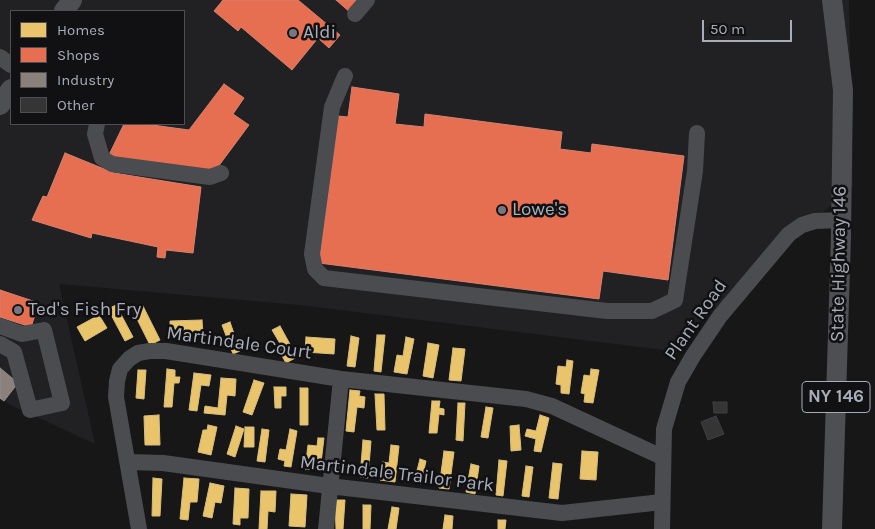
<!DOCTYPE html>
<style>
body{margin:0}
#map{position:relative;width:875px;height:529px;overflow:hidden;background:#171717;font-family:Karla,sans-serif}
canvas{display:block}
.legend{position:absolute;left:10px;top:10px;width:175px;height:115px;box-sizing:border-box;background:#111113;border:1px solid #4d4f55;margin:0;padding:6px 9px;list-style:none;font-size:15px;color:#a8adb8}
.legend li{display:flex;align-items:center;gap:10px;height:25px}
.legend b{width:25px;border:1px solid #4d4f55}
.scale{position:absolute;left:702px;top:20px;width:90px;height:22px;box-sizing:border-box;border:2px solid #a8adb8;border-top:0;padding-left:6px;font-size:15px;line-height:18px;white-space:nowrap;color:#a8adb8;-webkit-text-stroke:4px #111113;paint-order:stroke}
</style>
<div id="map">
<canvas width="875" height="529"></canvas>
<ul class="legend">
<li><b style="height:14px;background:#e9c46a"></b>Homes</li>
<li><b style="height:14px;background:#e76f51"></b>Shops</li>
<li><b style="height:14px;background:#8a817c"></b>Industry</li>
<li><b style="height:14px;background:#353536"></b>Other</li>
</ul>
<div class="scale">50 m</div>
</div>
<script>
const c = document.querySelector('canvas').getContext('2d');
c.lineJoin = 'round';
function fill(path, color) { c.fillStyle = color; c.fill(path, 'evenodd'); }
const poly = rows => new Path2D(rows.map(r => 'M' + r).join(''));
function strokePath(path, color, width, dash) { c.strokeStyle = color; c.lineWidth = width; c.lineCap = dash ? 'butt' : 'round'; c.setLineDash(dash || []); c.stroke(path); }
function write(font, color, halo, rows, align = 'center') {
  c.font = font + ' Karla,sans-serif'; c.lineWidth = 5; c.setLineDash([]); c.textBaseline = 'middle'; c.strokeStyle = halo; c.fillStyle = color; for (const [text, x, y, turn = 0] of rows) {
    c.save(); c.translate(x, y); c.rotate((+turn || 0) * Math.PI / 180); c.textAlign = isNaN(turn) ? turn : align; if (halo) c.strokeText(text, 0, 0); c.fillText(text, 0, 0); c.restore();
  }
}
fill(poly([
 [0,0,849,0,853,186,703,319,664,350,300,305,59,284,95,444,0,400],
 [11,11,184,11,184,124,11,124]
]), '#212123');
const homes = poly([
 [116,305,133,337,125,341,108,309,116,305],
 [143,306,160,340,150,345,133,311,143,306],
 [99,315,107,328,85,341,77,327,99,315],
 [202,320,203,335,170,336,170,321,202,320],
 [230,322,240,351,233,354,222,325,230,322],
 [280,326,297,357,286,363,278,349,282,347,272,330,280,326],
 [377,335,385,335,381,372,374,371,377,335],
 [351,336,359,338,355,367,347,366,351,336],
 [306,337,335,339,334,354,305,352,306,337],
 [406,337,414,339,407,374,394,372,397,355,403,356,406,337],
 [428,343,439,345,433,378,423,376,428,343],
 [453,348,465,349,461,381,449,380,453,348],
 [567,360,573,361,569,394,561,393,561,385,556,384,558,366,566,367,567,360],
 [167,369,175,370,175,377,180,377,179,383,174,383,172,407,164,407,167,369],
 [591,369,599,370,593,403,584,402,585,394,581,393,584,375,590,376,591,369],
 [138,370,146,370,144,399,136,398,138,370],
 [194,373,211,375,209,386,201,385,197,411,189,410,194,373],
 [221,378,236,379,235,396,227,395,225,415,204,413,205,406,218,408,221,378],
 [254,380,264,383,252,415,243,412,254,380],
 [274,387,286,387,286,396,281,396,281,408,275,408,274,387],
 [300,388,308,388,308,425,300,425,300,388],
 [350,390,360,391,359,396,365,397,364,408,357,407,354,432,346,431,350,390],
 [375,394,384,394,385,430,377,430,375,394],
 [432,401,440,401,439,408,444,409,444,415,439,414,437,433,429,433,432,401],
 [458,403,465,403,463,441,456,440,458,403],
 [486,407,493,408,488,438,481,437,486,407],
 [159,415,160,445,145,445,144,416,159,415],
 [540,415,549,418,541,452,534,451,536,439,525,436,527,429,536,431,540,415],
 [208,425,217,427,211,455,198,452,203,430,207,430,208,425],
 [519,425,521,450,511,451,510,426,519,425],
 [236,426,244,429,235,457,227,454,236,426],
 [245,427,254,427,254,447,244,447,245,427],
 [262,429,269,430,265,462,257,461,262,429],
 [290,429,297,431,291,467,284,466,285,461,278,459,280,449,286,450,290,429],
 [318,438,324,438,320,471,305,469,308,445,317,446,318,438],
 [363,440,371,441,368,478,360,477,363,440],
 [391,445,399,446,395,482,380,480,382,462,389,463,391,445],
 [444,451,454,452,449,489,439,488,444,451],
 [582,451,598,452,596,480,580,479,582,451],
 [420,459,426,461,421,484,414,482,420,459],
 [499,460,507,461,503,496,496,495,499,460],
 [553,463,562,464,558,499,549,498,553,463],
 [471,464,479,466,475,494,466,492,471,464],
 [526,466,533,467,529,497,522,496,526,466],
 [153,478,162,479,160,516,152,516,153,478],
 [184,478,199,479,197,502,190,502,188,520,180,519,184,478],
 [210,483,224,486,221,503,215,502,212,518,203,516,210,483],
 [235,488,249,489,248,518,240,518,240,525,233,524,235,488],
 [261,491,276,491,275,512,268,511,267,529,259,529,261,491],
 [291,494,307,495,305,527,289,526,291,494],
 [335,500,345,500,343,529,336,529,335,500],
 [363,505,371,505,370,529,363,529,363,505],
 [392,507,399,508,396,529,388,529,392,507],
 [445,515,453,516,452,529,443,529,445,515],
 [498,520,506,520,505,529,498,529,498,520]
]);
fill(homes, '#e9c46a');
strokePath(homes, '#d6bd81', 1);
const shops = poly([
 [223,0,298,0,340,35,329,48,318,38,292,70,241,27,238,31,214,11,223,0],
 [336,0,362,0,351,13,336,0],
 [224,84,244,98,233,114,249,125,212,175,107,159,124,124,145,124,189,130,224,84],
 [352,87,399,94,395,124,424,127,425,114,562,132,560,149,591,153,592,144,684,156,668,280,603,271,599,299,319,263,338,116,348,117,352,87],
 [65,153,114,173,201,187,193,253,166,250,165,258,157,257,158,247,92,233,91,238,32,220,43,196,47,197,65,153],
 [0,290,39,303,31,327,0,317,0,290]
]);
fill(shops, '#e76f51');
strokePath(shops, '#d48270', 1);
const industry = poly([
 [0,368,18,383,4,401,0,398,0,368]
]);
fill(industry, '#8a817c');
strokePath(industry, '#938e8e', 1);
const building = poly([
 [713,402,727,402,727,413,714,413,713,402],
 [716,416,724,434,708,440,701,422,716,416]
]);
fill(building, '#353536');
strokePath(building, '#3f4043', 1);
strokePath(poly([
 [355,14,367,0],
 [0,57,11,65],
 [345,76,332,107,312,254,315,269,324,278,607,311,652,311,675,300,695,171,697,133],
 [97,124,95,134,102,158,112,164,210,177,221,173],
 [0,326,22,334,44,330,62,403,30,410,14,352,0,344],
 [129,462,163,463,329,486,562,513,662,502],
 [139,529,116,397,117,381,120,369,129,359,138,353,150,351,166,351,341,379,526,399,552,406,662,457],
 [326,529,341,379],
 [662,529,664,429,678,382,693,356,720,316,789,234,802,225,815,221,841,220]
]), '#4b4c50', 16);
strokePath(poly([
 [64,11,72,0],
 [0,105,11,89],
 [832,529,841,235,843,90,832,0]
]), '#4d4f52', 20);
for (const [x, y, r, color] of [
 [293,33,5,"#757880"],
 [502,210,5,"#757880"],
 [18,310,5,"#757880"]
]) { const dot = new Path2D(); dot.arc(x, y, r, 0, 2 * Math.PI); c.fillStyle = color; c.fill(dot); strokePath(dot, '#111113', 2); }
for (const [x, y, w] of [
 [836,397,68]
]) { const box = new Path2D(); box.roundRect(x - w / 2, y - 15.5, w, 31, 4); c.fillStyle = '#111113'; c.fill(box); strokePath(box, '#a8adb8', 1); }
write('bold 18px', '#a8adb8', null, [
 ["NY 146",836,397]
]);
write('19px', '#a8adb8', '#111113', [
 ["Aldi",303,33],
 ["Lowe's",512,210],
 ["Ted's Fish Fry",28,310]
], 'left');
write('19px', '#a8adb8', '#111113', [
 ["State Highway 146",839,264,-89],
 ["Plant Road",696,320,-55],
 ["Martindale Court",239,343,8],
 ["Martindale Trailor Park",397,474,7]
]);
</script>
